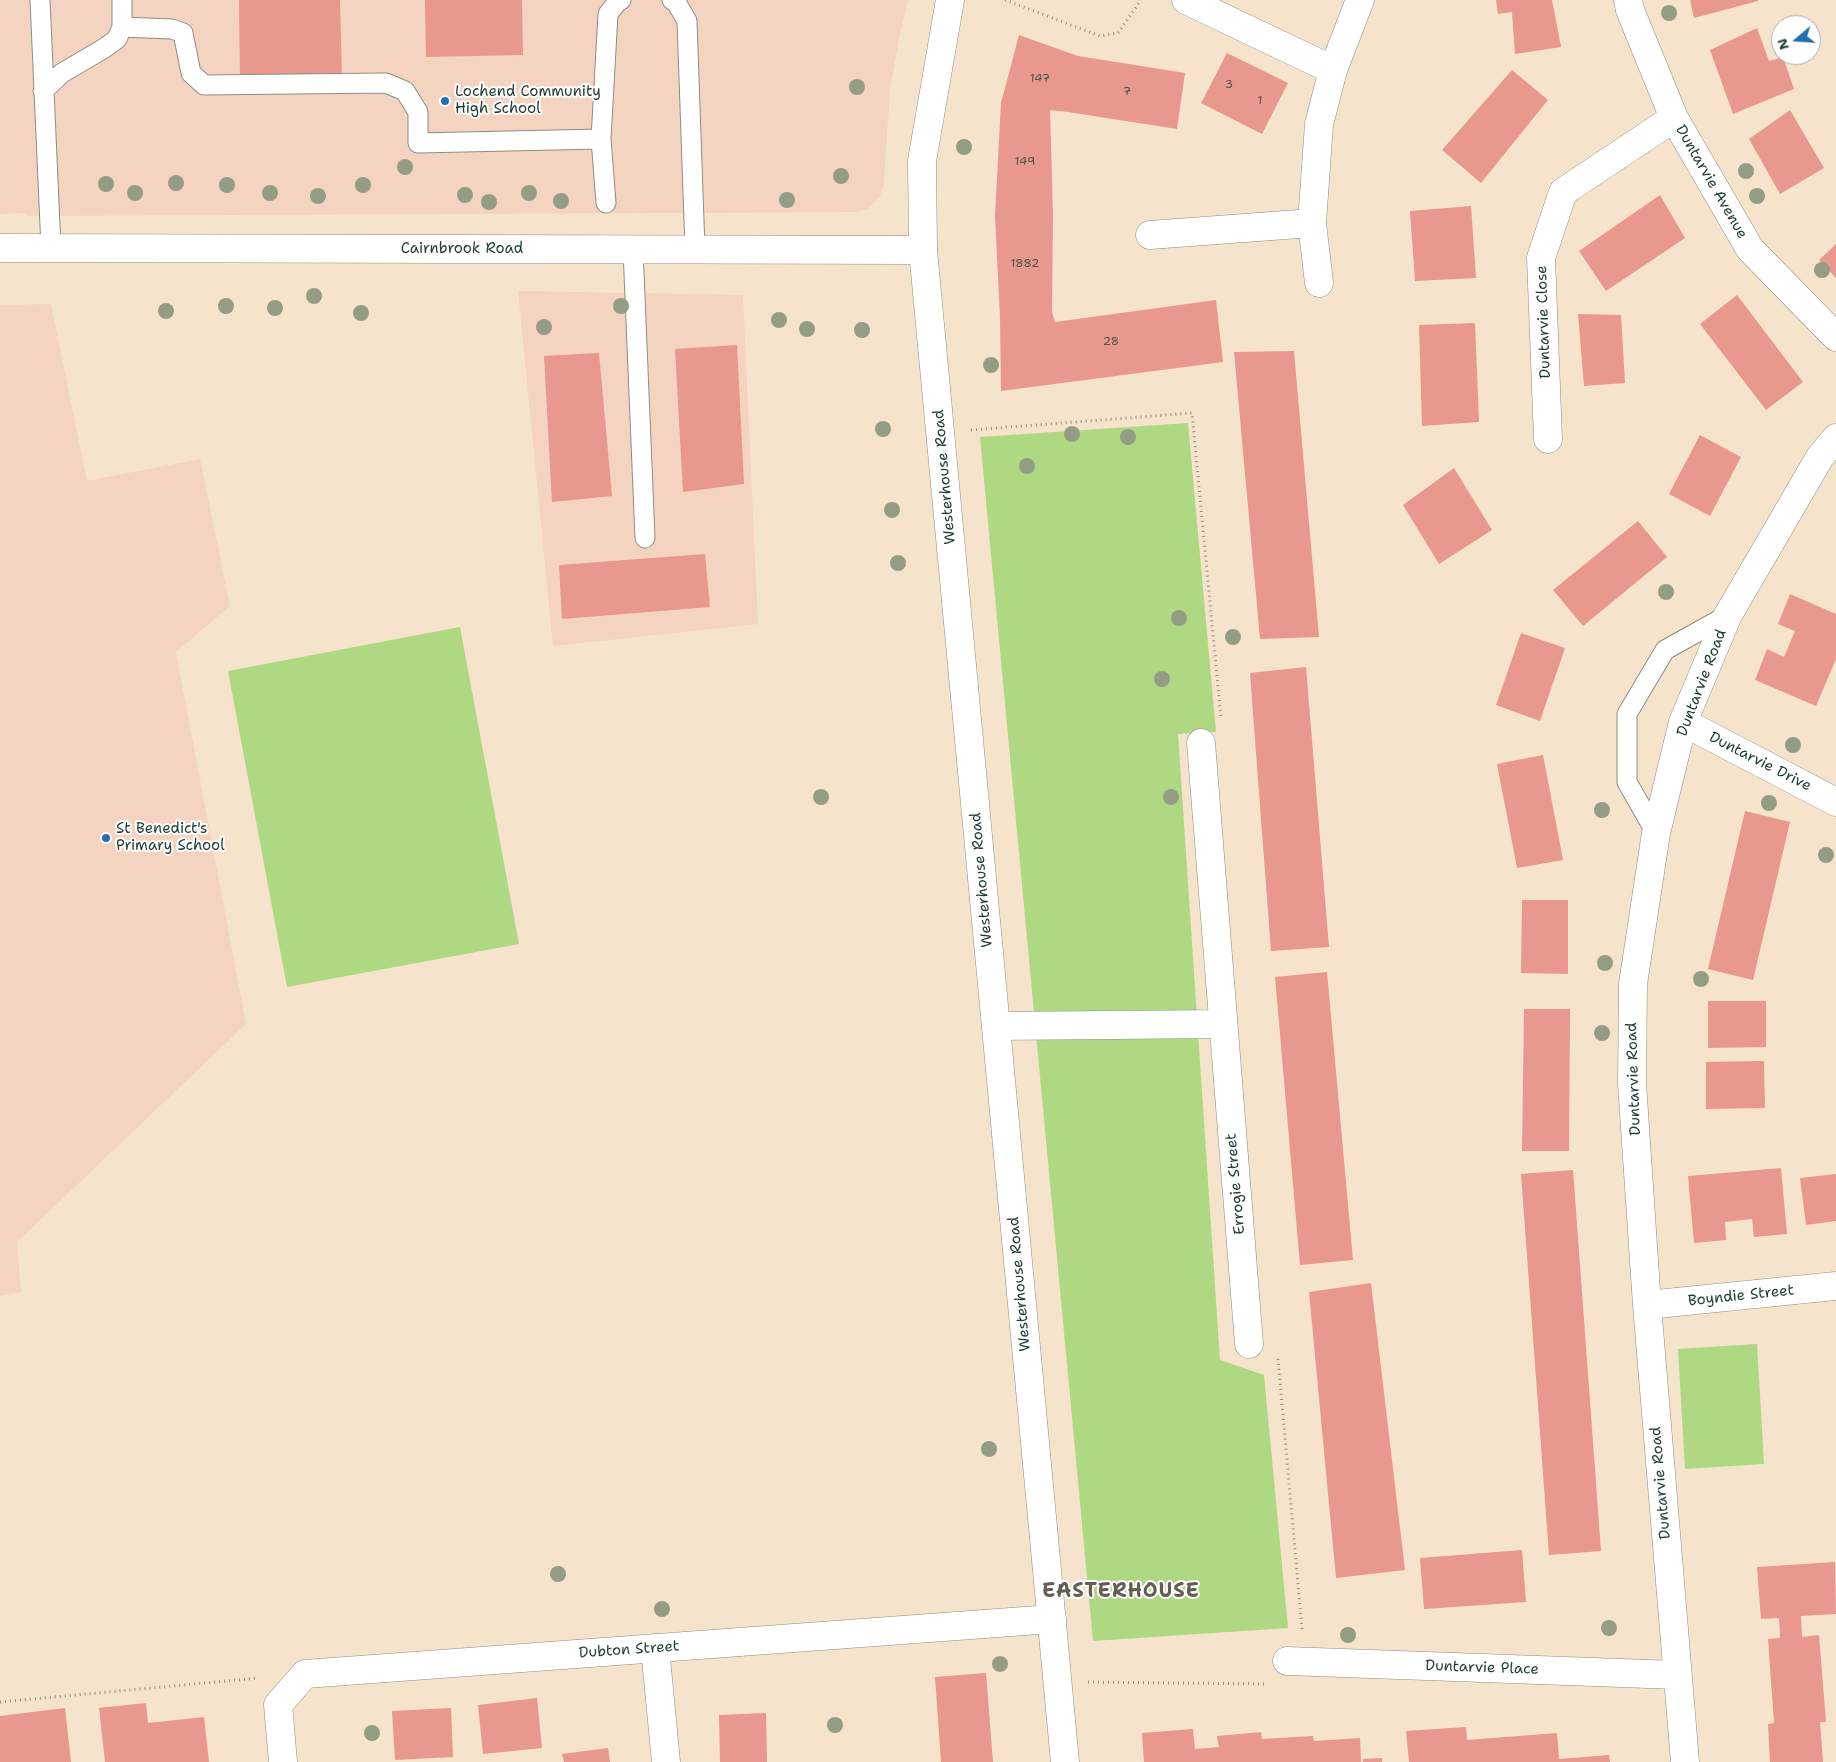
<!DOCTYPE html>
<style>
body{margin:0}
#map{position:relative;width:1836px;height:1762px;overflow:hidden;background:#f5e3cb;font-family:"Shantell Sans",sans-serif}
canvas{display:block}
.north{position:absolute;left:1771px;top:15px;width:50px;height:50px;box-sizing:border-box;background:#fff;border:1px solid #a5b1ae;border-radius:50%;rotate:252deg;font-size:14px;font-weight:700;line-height:20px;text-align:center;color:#1f3d34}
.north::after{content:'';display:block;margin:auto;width:18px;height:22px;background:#1f6fb2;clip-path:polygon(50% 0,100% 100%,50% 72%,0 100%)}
</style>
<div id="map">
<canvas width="1836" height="1762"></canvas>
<div class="north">N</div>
</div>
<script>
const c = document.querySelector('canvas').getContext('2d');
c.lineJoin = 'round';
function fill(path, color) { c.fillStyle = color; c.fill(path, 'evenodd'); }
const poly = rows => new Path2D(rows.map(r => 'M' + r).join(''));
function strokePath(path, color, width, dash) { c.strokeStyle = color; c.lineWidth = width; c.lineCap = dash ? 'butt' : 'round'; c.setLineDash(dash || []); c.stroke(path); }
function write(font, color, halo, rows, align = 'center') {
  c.font = font + ' "Shantell Sans",sans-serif'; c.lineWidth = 4; c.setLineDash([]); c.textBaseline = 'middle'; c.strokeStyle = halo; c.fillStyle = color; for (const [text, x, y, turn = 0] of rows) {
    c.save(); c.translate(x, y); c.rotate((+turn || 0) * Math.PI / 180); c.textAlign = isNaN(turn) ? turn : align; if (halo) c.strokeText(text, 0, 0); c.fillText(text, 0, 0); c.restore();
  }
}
fill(poly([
 [0,0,908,0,899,39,890,89,884,182,880,196,875,202,867,209,857,212,27,216,26,213,0,214],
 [518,291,743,295,758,624,553,646],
 [51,304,87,481,200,459,230,606,176,652,246,1024,17,1242,21,1292,0,1296,0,305]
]), '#f5d3c1');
fill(poly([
 [1188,423,1216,732,1178,734,1220,1360,1264,1375,1288,1628,1093,1641,980,437],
 [460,627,519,944,287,987,228,671],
 [1757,1344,1764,1464,1685,1469,1678,1349]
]), '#afd883');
fill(poly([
 [239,0,340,0,342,77,240,80],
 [425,0,522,0,523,55,426,57],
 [1496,0,1552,0,1561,47,1515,54,1512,12,1498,14],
 [1690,0,1758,0,1758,1,1694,18],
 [1757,28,1769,61,1783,57,1794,89,1733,114,1710,50],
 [1019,35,1078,56,1185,73,1177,129,1068,112,1050,110,1053,214,1052,312,1055,322,1216,300,1223,362,1001,391,1000,318,995,216,1001,103],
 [1227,53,1288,83,1262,134,1201,103],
 [1512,70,1548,100,1481,183,1442,150],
 [1790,110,1824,168,1780,194,1749,139],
 [1660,195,1685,238,1606,291,1579,251],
 [1471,206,1476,278,1415,281,1410,211],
 [1836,244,1836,278,1819,260],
 [1737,295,1803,382,1766,410,1700,324],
 [1578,314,1621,315,1625,383,1584,386],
 [1475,323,1479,422,1422,426,1419,325],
 [737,345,744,484,683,492,675,349],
 [1294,351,1319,637,1260,639,1234,352],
 [599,353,612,496,552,502,544,356],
 [1700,435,1741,457,1710,516,1669,494],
 [1454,468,1492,530,1439,564,1403,505],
 [1638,521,1667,557,1583,626,1553,590],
 [705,554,710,607,562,619,559,565],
 [1790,594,1836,614,1836,659,1816,706,1755,680,1767,649,1784,657,1795,631,1778,624],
 [1521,633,1565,648,1540,721,1496,705],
 [1306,667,1329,947,1271,951,1250,673],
 [1543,755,1563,860,1517,868,1497,764],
 [1745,811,1790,822,1753,980,1708,969],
 [1522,900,1568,900,1568,974,1521,973],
 [1327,972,1353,1260,1300,1265,1275,977],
 [1708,1001,1766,1001,1766,1047,1708,1048],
 [1524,1009,1570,1009,1569,1151,1522,1151],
 [1764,1061,1765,1108,1706,1109,1706,1062],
 [1781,1168,1787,1234,1754,1237,1752,1219,1725,1222,1726,1240,1694,1243,1688,1176],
 [1573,1170,1601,1551,1549,1555,1521,1174],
 [1836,1174,1836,1221,1806,1225,1800,1178],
 [1371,1283,1405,1570,1336,1578,1309,1292],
 [1522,1550,1526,1602,1424,1609,1420,1558],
 [1835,1562,1836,1614,1801,1616,1802,1637,1819,1635,1826,1722,1820,1722,1823,1762,1770,1762,1768,1724,1774,1723,1768,1639,1780,1638,1779,1618,1761,1619,1757,1567],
 [986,1673,993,1762,941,1762,935,1677],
 [537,1698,542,1748,483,1754,478,1705],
 [146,1703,148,1723,204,1717,209,1762,105,1762,99,1708],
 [65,1708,71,1762,0,1762,0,1716],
 [451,1708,453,1757,395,1760,392,1711],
 [766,1713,767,1762,720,1762,719,1715],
 [1466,1727,1467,1740,1557,1733,1559,1759,1609,1755,1610,1762,1409,1762,1406,1731],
 [1193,1729,1195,1749,1219,1747,1217,1736,1261,1732,1262,1739,1313,1736,1314,1741,1360,1738,1361,1762,1144,1762,1142,1733],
 [608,1748,610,1762,564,1762,562,1754],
 [1382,1758,1382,1762,1363,1762,1363,1759]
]), '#e8988c');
const service = poly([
 [40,0,51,248],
 [672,0,676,2,687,21,695,249],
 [122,27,172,29,183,33,191,73,204,85,386,83,405,91,418,112,418,143,601,139,606,203],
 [43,91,62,73,103,49,117,39,122,27,122,0],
 [601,139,608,14,618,1,621,0],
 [633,249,645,538],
 [1656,833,1627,782,1627,714,1665,650,1728,615]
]);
const minor = poly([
 [1186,0,1333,70],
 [1628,0,1630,10,1674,118,1750,249,1836,337],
 [1150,235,1312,223],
 [0,248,923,250],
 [1319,283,1312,223,1319,124,1333,70,1360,0],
 [1548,439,1541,258,1563,192,1674,118],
 [1683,722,1836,802],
 [1201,743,1249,1344],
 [996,1026,1223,1024],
 [1647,1305,1836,1286],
 [655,1648,666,1762],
 [1287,1661,1677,1675],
 [283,1762,278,1705,305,1674,1052,1619],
 [1685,1762,1647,1305,1632,1083,1633,984,1656,833,1683,722,1728,615,1820,457,1836,438]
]);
const tertiary = poly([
 [950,0,922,161,923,250,1065,1762]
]);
strokePath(service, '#8a9080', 21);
strokePath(minor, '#8a9080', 29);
strokePath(tertiary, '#8a9080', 29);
strokePath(poly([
 [1005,0,1100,36,1118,33,1141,0],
 [971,430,1192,413,1221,718],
 [1278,1359,1302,1629],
 [1088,1682,1265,1684],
 [0,1702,259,1678]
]), '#8a9080', 3, [1, 4]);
strokePath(service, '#fff', 19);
strokePath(minor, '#fff', 28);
strokePath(tertiary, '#fff', 28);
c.fillStyle = '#939d83';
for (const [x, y] of [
 [1669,13],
 [857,87],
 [964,147],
 [405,167],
 [1746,171],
 [841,176],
 [176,183],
 [106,184],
 [227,185],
 [363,185],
 [135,193],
 [270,193],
 [529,193],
 [465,195],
 [318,196],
 [1757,196],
 [787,200],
 [561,201],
 [489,202],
 [1822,270],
 [314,296],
 [226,306],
 [621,306],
 [275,308],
 [166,311],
 [361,313],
 [779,320],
 [544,327],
 [807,329],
 [862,330],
 [991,365],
 [883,429],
 [1072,434],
 [1128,437],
 [1027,466],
 [892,510],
 [898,563],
 [1666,592],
 [1179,618],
 [1233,637],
 [1162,679],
 [1793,745],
 [821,797],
 [1171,797],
 [1769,803],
 [1602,810],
 [1826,855],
 [1605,963],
 [1701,979],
 [1602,1033],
 [989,1449],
 [558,1574],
 [662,1609],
 [1609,1628],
 [1348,1635],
 [1000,1664],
 [835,1725],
 [372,1733]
]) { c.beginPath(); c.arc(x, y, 8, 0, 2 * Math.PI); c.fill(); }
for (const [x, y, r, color] of [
 [445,101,5,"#1f6fb2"],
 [106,838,5,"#1f6fb2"]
]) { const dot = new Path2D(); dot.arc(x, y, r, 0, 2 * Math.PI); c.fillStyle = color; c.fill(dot); strokePath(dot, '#fff', 2); }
write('12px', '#51544a', null, [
 ["147",1040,79],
 ["3",1229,85],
 ["7",1127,92],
 ["1",1260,101],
 ["149",1025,162],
 ["1882",1025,264],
 ["28",1111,342]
]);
write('15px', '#1f3d34', '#fff', [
 ["Lochend Community",455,92],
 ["High School",455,109],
 ["St Benedict's",116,829],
 ["Primary School",116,846]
], 'left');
write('15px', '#1f3d34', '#fff', [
 ["Duntarvie Avenue",1711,182,60],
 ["Cairnbrook Road",462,249],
 ["Duntarvie Close",1544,322,-92],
 ["Westerhouse Road",945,477,-95],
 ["Duntarvie Road",1702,683,-69],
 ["Duntarvie Drive",1760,762,27],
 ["Westerhouse Road",982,880,-95],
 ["Duntarvie Road",1634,1079,-92],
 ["Errogie Street",1236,1184,-95],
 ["Westerhouse Road",1020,1284,-95],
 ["Boyndie Street",1741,1296,-6],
 ["Duntarvie Road",1661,1483,-95],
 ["Dubton Street",629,1650,-4],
 ["Duntarvie Place",1482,1668,2]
]);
c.letterSpacing = '1px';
write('bold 20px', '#655d53', '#fff', [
 ["EASTERHOUSE",1121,1592]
]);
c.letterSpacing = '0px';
</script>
